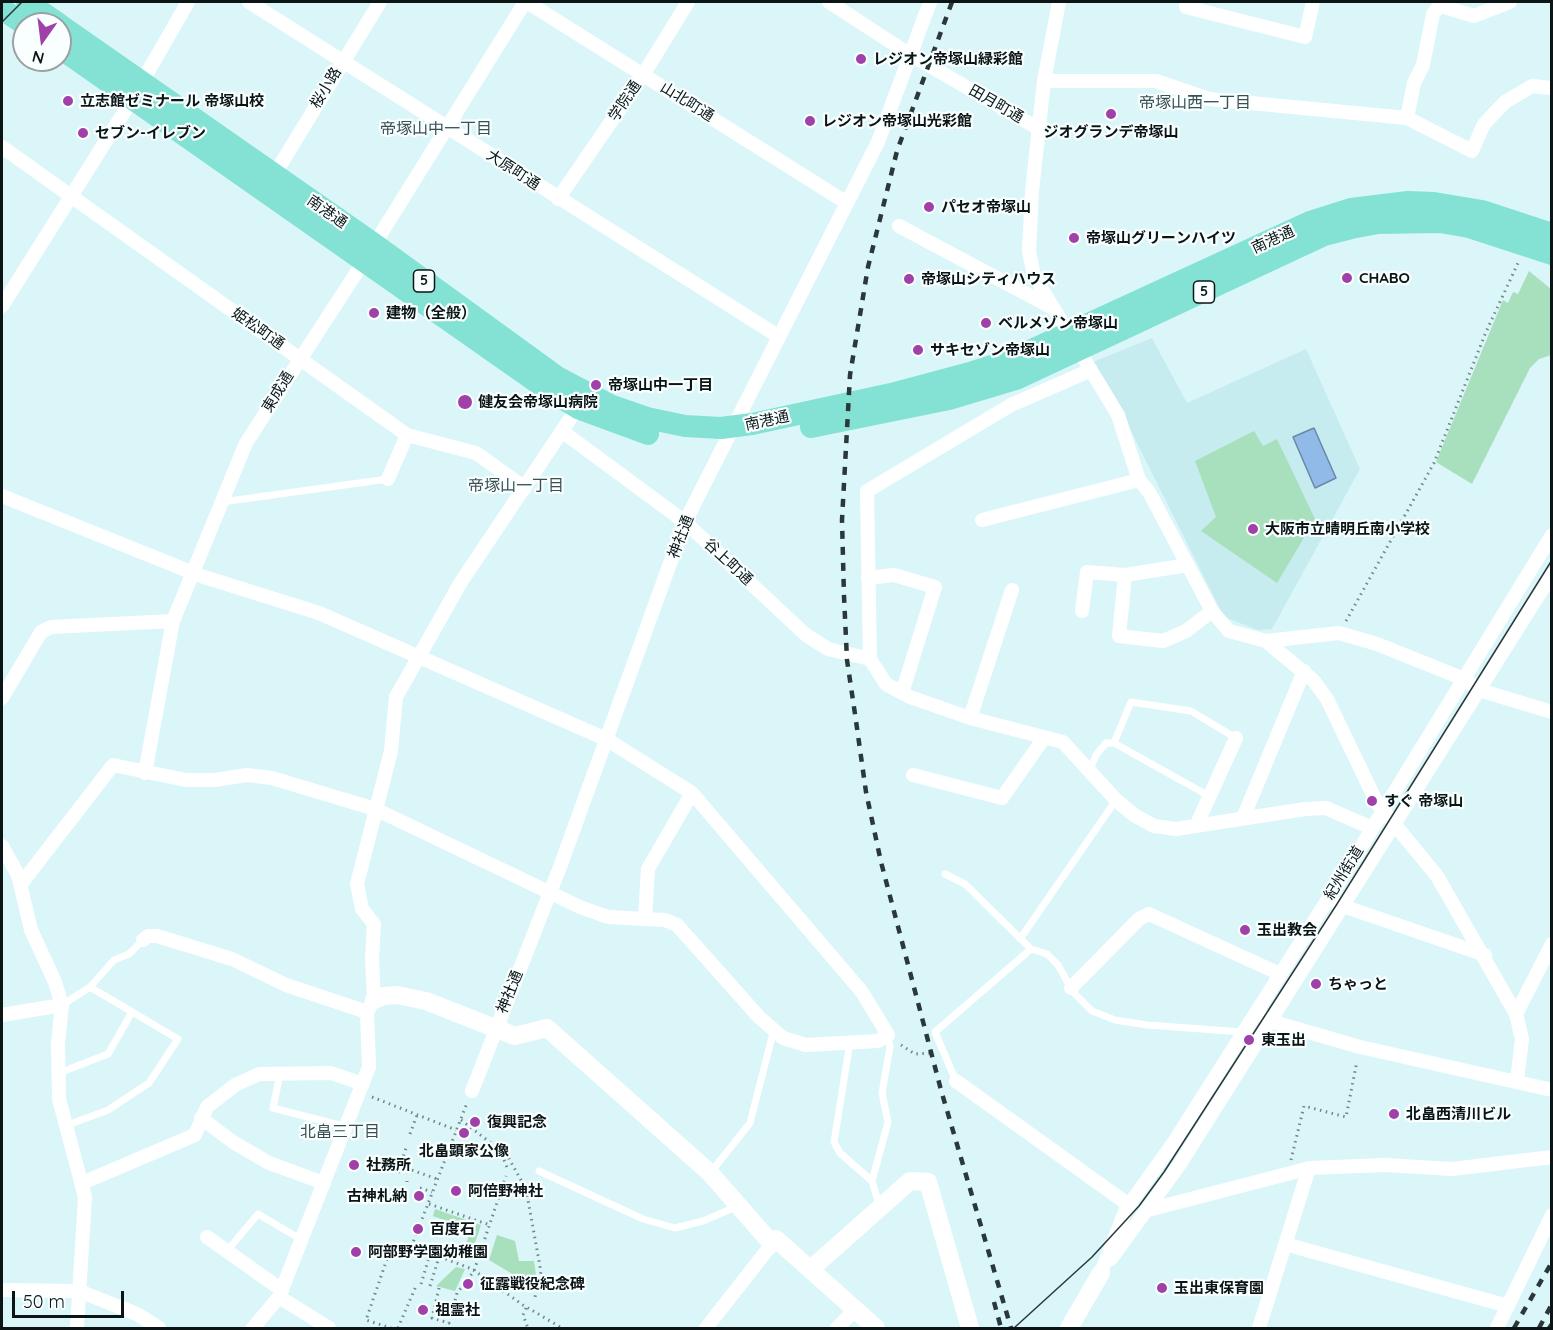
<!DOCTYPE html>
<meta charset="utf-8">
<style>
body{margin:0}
#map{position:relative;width:1553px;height:1330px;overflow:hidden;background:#dbf6f9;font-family:Quicksand,sans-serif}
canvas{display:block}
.frame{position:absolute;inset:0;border:3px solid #0b1516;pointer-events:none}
.north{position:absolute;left:12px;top:12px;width:60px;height:60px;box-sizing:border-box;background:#f9feff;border:2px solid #9aa1a2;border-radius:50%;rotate:194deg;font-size:16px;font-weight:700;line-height:24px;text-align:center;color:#0b1516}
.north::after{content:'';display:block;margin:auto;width:21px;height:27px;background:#a041aa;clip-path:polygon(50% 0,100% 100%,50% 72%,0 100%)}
.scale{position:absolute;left:12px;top:1291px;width:112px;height:27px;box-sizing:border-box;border:3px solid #0b1516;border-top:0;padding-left:8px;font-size:18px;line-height:21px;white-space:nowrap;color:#0b1516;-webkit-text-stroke:4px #f9feff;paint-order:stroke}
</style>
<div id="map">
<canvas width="1553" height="1330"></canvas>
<div class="frame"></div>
<div class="north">N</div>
<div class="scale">50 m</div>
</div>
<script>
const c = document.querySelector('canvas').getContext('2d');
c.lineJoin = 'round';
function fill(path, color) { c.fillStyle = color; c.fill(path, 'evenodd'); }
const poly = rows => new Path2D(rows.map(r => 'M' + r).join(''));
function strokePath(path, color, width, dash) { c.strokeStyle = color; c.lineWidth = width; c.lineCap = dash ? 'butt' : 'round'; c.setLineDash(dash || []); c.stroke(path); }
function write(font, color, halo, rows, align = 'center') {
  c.font = font + ' Quicksand,"Noto Sans JP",sans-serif'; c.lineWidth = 4.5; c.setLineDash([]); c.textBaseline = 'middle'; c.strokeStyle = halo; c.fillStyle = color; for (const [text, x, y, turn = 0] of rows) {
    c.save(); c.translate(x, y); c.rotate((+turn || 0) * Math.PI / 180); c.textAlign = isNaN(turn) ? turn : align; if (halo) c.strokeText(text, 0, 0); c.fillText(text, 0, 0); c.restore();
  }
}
fill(poly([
 [1152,338,1187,403,1306,349,1360,469,1272,629,1258,630,1224,617,1108,385,1093,362]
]), '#c7ecf0');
fill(poly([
 [1529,271,1551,289,1551,355,1539,359,1530,368,1472,484,1436,462,1503,300,1508,303,1513,292,1518,294],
 [1254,431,1263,446,1277,439,1315,519,1277,583,1201,531,1216,517,1195,461],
 [435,1209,481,1225,469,1260,462,1255,471,1230,433,1216],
 [497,1235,515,1241,519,1261,534,1261,536,1275,533,1283,529,1284,489,1260],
 [456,1267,465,1269,455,1291,436,1286]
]), '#a8dfbd');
const water = poly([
 [1314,428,1336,478,1315,488,1293,437,1314,428]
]);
fill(water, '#91bae9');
strokePath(water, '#6988aa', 1.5);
strokePath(poly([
 [1346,621,1434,463,1486,332,1518,263],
 [901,1045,915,1054,933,1053],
 [372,1097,456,1130],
 [461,1120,500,1150,508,1170],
 [410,1134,417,1115],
 [500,1150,507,1155,526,1189,541,1272,535,1297],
 [1291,1160,1304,1106,1346,1117,1357,1061],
 [395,1164,437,1179],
 [398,1173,407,1145],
 [407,1182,407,1181],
 [420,1188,432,1192],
 [429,1204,490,1225],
 [412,1246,472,1269,523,1305,562,1328],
 [479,1256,506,1176],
 [407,1258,467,1103],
 [387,1259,366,1320,391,1328],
 [421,1284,430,1254],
 [430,1286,439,1257],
 [439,1288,432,1318,449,1323,457,1293,474,1271,477,1262],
 [526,1308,523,1315,528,1328],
 [398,1328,416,1286]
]), '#748688', 3, [1.5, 4.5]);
strokePath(poly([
 [222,502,388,479],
 [1114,743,1131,702,1191,711,1236,738],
 [1089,772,1096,755,1106,743,1114,743,1209,796],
 [945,874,965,884,1031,949,1047,954,1058,965,1073,992,1092,1011,1115,1020,1147,1025,1243,1032],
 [1020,939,1116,800],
 [62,1005,90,987,114,960,129,954,143,940],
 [850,1042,834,1142,840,1153,872,1181],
 [59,1073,108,1054,132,1012],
 [280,1074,273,1108,347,1127],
 [956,1081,935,1032,1031,949],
 [65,1126,108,1110,149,1083,178,1039,90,987],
 [539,1171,643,1219,675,1228,703,1221,738,1206],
 [711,1172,750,1123,774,1029],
 [879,1205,872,1181,888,1122,882,1093,890,1047,888,1035],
 [227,1251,258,1214,302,1240]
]), '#fff', 7);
strokePath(poly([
 [249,2,778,336],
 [527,2,847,203],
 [829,2,909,54,1041,130],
 [1059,2,1044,81,1032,191,1029,251,1034,276,1118,415,1139,480,1149,492,1212,611,1229,631,1266,641,1314,681,1327,699,1377,803,1437,876,1516,1014,1522,1039,1517,1080],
 [1187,2,1186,7,1305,37,1313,2],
 [1441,6,1474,16,1510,2],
 [1044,81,1156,81,1209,99,1407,118,1472,151,1484,124,1505,102,1532,86,1552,88],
 [142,82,188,2],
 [1407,118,1414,83,1423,65,1433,14,1442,2],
 [2,147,407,435,476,453,525,488],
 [274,175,380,2],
 [558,199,643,75,688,2],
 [899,226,1051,307],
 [2,306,133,98],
 [1091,370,1011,405,867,491,870,659,886,684,910,697,970,718,1063,742,1116,800,1134,815,1154,826,1176,829,1305,809,1326,808,1372,828],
 [563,432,685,522,806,635,828,649,870,659],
 [388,479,407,435],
 [2,496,201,576,319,613,606,739,692,793,862,992,888,1035,878,1041,806,1045,783,1038,759,1017,677,925,665,920,608,917,580,907,375,809,272,778,247,775,215,780,186,780,113,765,21,884],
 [982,520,1139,480],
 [1188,565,1125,575,1119,636,1163,641,1186,631,1212,611],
 [868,578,894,575,935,587,902,693],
 [1082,611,1087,572,1125,575],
 [1266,641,1339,633,1377,644,1464,679,1479,690,1552,712],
 [2,698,41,632,51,627,173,621,246,443,364,261,525,2],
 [970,718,1012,590],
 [145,773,173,621],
 [913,775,1002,798,1044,738],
 [1243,818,1304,671],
 [1196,826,1236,738],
 [2,846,18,875,31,930,55,982,62,1005,58,1043,59,1099,85,1197,77,1328],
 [1337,904,1485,955],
 [645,919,648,869,692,793],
 [143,940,148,936,157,936,232,959,286,985,367,1012],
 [1071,988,1139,919,1149,914,1280,974],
 [1516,1014,1552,944],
 [2,1015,62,1005],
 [1263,1016,1270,1021,1360,1047,1552,1090],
 [956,1081,1129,1205],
 [472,1091,560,867,685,522,878,142,930,2],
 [201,1118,233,1142,269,1163,324,1183],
 [82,1183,195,1135,207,1107,235,1085,259,1074,331,1073,363,1084],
 [1148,1210,1310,1168,1384,1165,1452,1169,1552,1157],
 [207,1237,282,1290],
 [1285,1244,1508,1306],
 [1111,1259,1180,1164,1552,574],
 [1101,1273,1126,1209,1174,1142,1356,855,1552,535],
 [2,1290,79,1291,137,1314,159,1328],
 [279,1297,329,1328],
 [253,1328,279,1297,369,1067,367,1012,374,1000,372,959,374,924,362,909,357,884,391,751,396,697,461,582,578,407],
 [706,1328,772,1244],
 [837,1328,855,1310],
 [1259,1328,1309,1168],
 [1497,1328,1552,1215]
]), '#fff', 14);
strokePath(poly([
 [374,1000,384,996,397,995,426,1001,515,1036,547,1028,710,1173,772,1244,776,1239,876,1328],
 [811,1269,910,1181,928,1182,970,1328],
 [1069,1328,1101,1273]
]), '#fff', 18);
strokePath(poly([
 [27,2,59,24],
 [2,9,24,24],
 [60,25,374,244,557,377,612,406,647,418,685,426,721,428,752,424,891,394,973,372,1010,360,1310,222,1351,209,1408,202,1434,203,1482,211,1552,234],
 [60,48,548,390,580,409,648,434],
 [811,427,949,399,1016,379,1324,235,1351,228,1378,223,1440,222,1469,227,1552,254]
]), '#84e2d4', 22);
strokePath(poly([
 [2,22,22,2],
 [1014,1328,1092,1257,1139,1206,1164,1172,1337,904,1552,560]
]), '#2b3839', 1.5);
strokePath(poly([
 [952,2,897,151,868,267,850,375,842,520,844,596,847,660,855,714,866,792,881,862,941,1090,1011,1328],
 [994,1302,1001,1328],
 [1514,1328,1552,1262],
 [1539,1328,1552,1304],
 [1549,1328,1552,1324]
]), '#2b3839', 4.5, [8, 8]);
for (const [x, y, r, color] of [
 [861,59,6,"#a041aa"],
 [68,101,6,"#a041aa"],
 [1111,114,6,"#a041aa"],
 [810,121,6,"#a041aa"],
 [83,133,6,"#a041aa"],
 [929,207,6,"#a041aa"],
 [1074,238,6,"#a041aa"],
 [1347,278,6,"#a041aa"],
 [909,279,6,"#a041aa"],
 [374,313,6,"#a041aa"],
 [986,323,6,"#a041aa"],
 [918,350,6,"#a041aa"],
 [596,385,6,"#a041aa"],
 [465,402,8,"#a041aa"],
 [1253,529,6,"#a041aa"],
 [1372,801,6,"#a041aa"],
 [1245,930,6,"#a041aa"],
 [1316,984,6,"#a041aa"],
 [1249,1040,6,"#a041aa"],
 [1394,1114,6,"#a041aa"],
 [475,1122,6,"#a041aa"],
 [464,1133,6,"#a041aa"],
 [354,1165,6,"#a041aa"],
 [456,1191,6,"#a041aa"],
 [419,1196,6,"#a041aa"],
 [418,1229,6,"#a041aa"],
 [356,1252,6,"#a041aa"],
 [468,1284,6,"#a041aa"],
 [1162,1288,6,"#a041aa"],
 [423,1310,6,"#a041aa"]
]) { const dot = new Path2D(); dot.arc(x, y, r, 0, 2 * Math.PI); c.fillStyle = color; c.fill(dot); strokePath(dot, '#f9feff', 2); }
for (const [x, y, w] of [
 [424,281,21],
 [1204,292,21]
]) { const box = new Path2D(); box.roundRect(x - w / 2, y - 11, w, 22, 4.5); c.fillStyle = '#f9feff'; c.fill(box); strokePath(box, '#0b1516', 1.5); }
write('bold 14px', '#0b1516', null, [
 ["5",424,281],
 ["5",1204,292]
]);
write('bold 15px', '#0b1516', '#f9feff', [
 ["レジオン帝塚山緑彩館",873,59],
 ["立志館ゼミナール 帝塚山校",80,101],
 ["レジオン帝塚山光彩館",822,121],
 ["ジオグランデ帝塚山",1111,132,"center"],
 ["セブン-イレブン",95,133],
 ["パセオ帝塚山",941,207],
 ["帝塚山グリーンハイツ",1086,238],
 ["CHABO",1359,278],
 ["帝塚山シティハウス",921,279],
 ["建物（全般）",386,313],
 ["ベルメゾン帝塚山",998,323],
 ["サキセゾン帝塚山",930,350],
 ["帝塚山中一丁目",608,385],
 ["健友会帝塚山病院",478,402],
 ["大阪市立晴明丘南小学校",1265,529],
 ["すぐ 帝塚山",1384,801],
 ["玉出教会",1257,930],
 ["ちゃっと",1328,984],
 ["東玉出",1261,1040],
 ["北畠西清川ビル",1406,1114],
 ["復興記念",487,1122],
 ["北畠顕家公像",464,1151,"center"],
 ["社務所",366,1165],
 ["阿倍野神社",468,1191],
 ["古神札納",407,1196,"right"],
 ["百度石",430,1229],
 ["阿部野学園幼稚園",368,1252],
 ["征露戦役紀念碑",480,1284],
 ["玉出東保育園",1174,1288],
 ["祖霊社",435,1310]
], 'left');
write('15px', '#0b1516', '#f9feff', [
 ["桜小路",326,88,-59],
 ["学院通",625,101,-56],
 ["山北町通",687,102,32],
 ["田月町通",996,104,30],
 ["大原町通",513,170,33],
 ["南港通",327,212,35],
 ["南港通",1273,240,-25],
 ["姫松町通",258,329,35],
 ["東成通",278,392,-58],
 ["南港通",767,421,-12],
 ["神社通",681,537,-69],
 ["谷上町通",728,562,43],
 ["紀州街道",1344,873,-58],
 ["神社通",510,992,-68]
]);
write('16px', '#395053', '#f9feff', [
 ["帝塚山西一丁目",1195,103],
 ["帝塚山中一丁目",436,129],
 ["帝塚山一丁目",516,486],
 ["北畠三丁目",340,1132]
]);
</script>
